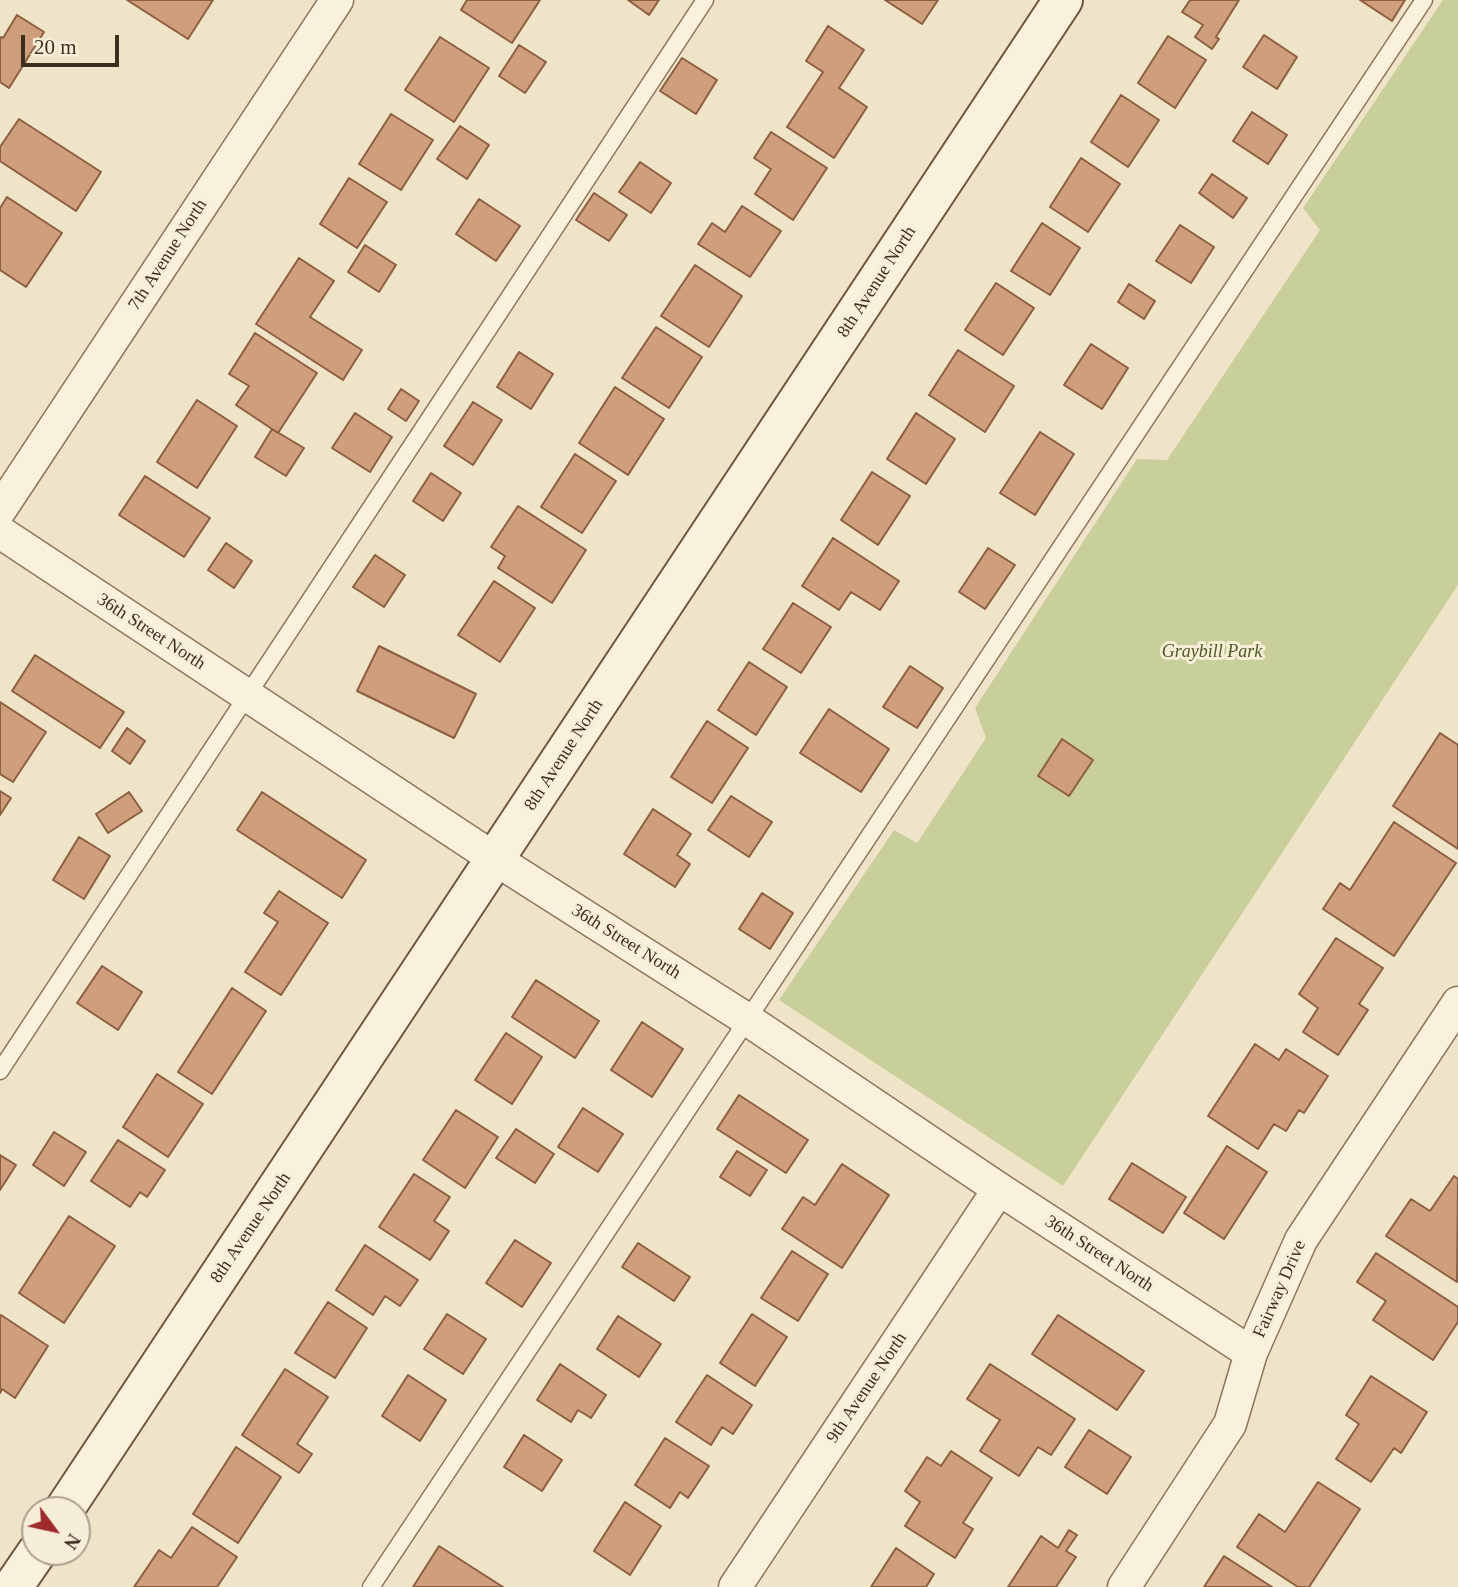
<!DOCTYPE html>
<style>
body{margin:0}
#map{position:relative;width:1458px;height:1587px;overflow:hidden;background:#f0e4c8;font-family:Georgia,serif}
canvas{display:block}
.north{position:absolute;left:21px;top:1496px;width:70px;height:70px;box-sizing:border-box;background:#f7eed8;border:2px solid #ada18e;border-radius:50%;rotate:123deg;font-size:19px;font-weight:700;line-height:28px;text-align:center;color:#3d2e20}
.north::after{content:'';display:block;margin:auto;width:24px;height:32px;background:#9e2a2b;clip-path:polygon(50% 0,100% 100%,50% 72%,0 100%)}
.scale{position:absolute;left:21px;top:35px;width:98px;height:32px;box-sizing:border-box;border:4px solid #3d2e20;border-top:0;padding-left:9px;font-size:21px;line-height:24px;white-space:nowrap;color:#3d2e20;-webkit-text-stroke:5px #f7eed8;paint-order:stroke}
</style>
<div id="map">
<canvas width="1458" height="1587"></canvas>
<div class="north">N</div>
<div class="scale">20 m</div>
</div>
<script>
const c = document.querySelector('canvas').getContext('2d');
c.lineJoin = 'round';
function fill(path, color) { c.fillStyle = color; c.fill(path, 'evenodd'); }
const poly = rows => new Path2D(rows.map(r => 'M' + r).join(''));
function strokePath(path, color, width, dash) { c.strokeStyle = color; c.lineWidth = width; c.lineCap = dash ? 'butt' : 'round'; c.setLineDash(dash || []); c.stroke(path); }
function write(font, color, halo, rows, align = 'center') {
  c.font = font + ' Georgia,serif'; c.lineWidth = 6; c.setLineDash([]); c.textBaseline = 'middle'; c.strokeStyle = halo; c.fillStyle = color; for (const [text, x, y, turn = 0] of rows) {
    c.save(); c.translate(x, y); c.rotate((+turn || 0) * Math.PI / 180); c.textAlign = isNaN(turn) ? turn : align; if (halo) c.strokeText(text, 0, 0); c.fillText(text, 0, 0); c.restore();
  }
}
fill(poly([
 [1443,0,1458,0,1458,585,1063,1186,779,1000,894,830,917,843,986,738,975,708,1137,459,1167,460,1320,230,1303,208]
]), '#c9cf9b');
const building = poly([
 [127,0,213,0,188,39,127,0],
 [467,0,540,0,512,43,461,10,467,0],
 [628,0,659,0,649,15,628,0],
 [885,0,938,0,922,24,885,0],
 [1190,0,1239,0,1216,37,1219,39,1212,49,1195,37,1203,25,1182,12,1190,0],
 [1360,0,1405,0,1392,21,1360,0],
 [17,15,44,32,9,88,0,82,0,37,3,38,17,15],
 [828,26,864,50,839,88,867,107,834,158,787,127,823,72,806,61,828,26],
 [1264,35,1297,57,1277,89,1243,67,1264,35],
 [1168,36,1206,60,1175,108,1138,83,1168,36],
 [440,37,489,68,454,122,405,90,440,37],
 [519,45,546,62,525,93,499,76,519,45],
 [682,58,717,80,696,114,660,91,682,58],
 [1121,95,1159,120,1128,167,1091,142,1121,95],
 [1252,112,1287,135,1268,164,1233,141,1252,112],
 [391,114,433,140,401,190,359,164,391,114],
 [19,119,101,172,76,211,0,161,0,147,19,119],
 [460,126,489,145,467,179,437,159,460,126],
 [771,132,827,168,793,220,755,194,771,169,754,158,771,132],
 [1081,158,1120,184,1088,232,1050,207,1081,158],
 [640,162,671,183,651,213,619,192,640,162],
 [1212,174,1247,198,1233,218,1199,193,1212,174],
 [349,178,387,202,357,248,320,224,349,178],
 [594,193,627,215,609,241,576,220,594,193],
 [7,197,62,233,26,287,0,270,0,208,7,197],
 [479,199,520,226,496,261,456,234,479,199],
 [742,206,781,231,750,277,698,244,712,223,725,232,742,206],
 [1042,223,1080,248,1050,295,1011,271,1042,223],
 [1180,225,1214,247,1191,283,1156,261,1180,225],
 [365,245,396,265,379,292,348,272,365,245],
 [299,258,334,281,310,317,362,350,343,380,256,324,299,258],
 [695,265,742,296,709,347,661,316,695,265],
 [996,283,1034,308,1003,355,965,330,996,283],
 [1129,284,1155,301,1144,319,1118,302,1129,284],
 [656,327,702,357,669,408,622,378,656,327],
 [255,333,317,373,278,433,236,405,249,386,229,374,255,333],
 [1091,344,1128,368,1102,409,1064,385,1091,344],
 [958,350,1014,386,985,432,929,395,958,350],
 [519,352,553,374,531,409,497,387,519,352],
 [615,387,664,419,628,475,579,443,615,387],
 [401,389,419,401,406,421,388,409,401,389],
 [197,400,237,426,197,488,157,462,197,400],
 [473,402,502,420,473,465,444,446,473,402],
 [355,413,392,437,370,472,332,448,355,413],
 [916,413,955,439,926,484,887,459,916,413],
 [272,429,304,448,286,476,255,457,272,429],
 [1040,432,1074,454,1035,515,1000,493,1040,432],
 [575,454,616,481,582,533,541,507,575,454],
 [872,472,910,496,878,545,841,520,872,472],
 [431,473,461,493,443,521,413,501,431,473],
 [145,476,210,518,184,557,119,515,145,476],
 [518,506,586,550,552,603,498,568,505,556,491,547,518,506],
 [833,538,899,581,880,610,851,592,839,610,802,586,833,538],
 [226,543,252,561,234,588,208,570,226,543],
 [988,548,1015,565,985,609,959,592,988,548],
 [375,555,405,575,384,607,353,587,375,555],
 [494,581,535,608,500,662,458,635,494,581],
 [793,603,831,627,801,673,763,649,793,603],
 [379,646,476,694,454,738,357,691,379,646],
 [35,655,124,712,100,748,12,691,35,655],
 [749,662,787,687,756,735,718,710,749,662],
 [910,666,943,688,917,728,883,707,910,666],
 [0,702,46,732,13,782,0,774,0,702],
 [829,709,889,749,861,792,800,753,829,709],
 [707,721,748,748,712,803,671,777,707,721],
 [127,728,145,741,130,764,112,751,127,728],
 [1440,733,1458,745,1458,849,1393,806,1440,733],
 [1062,739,1093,760,1069,796,1038,776,1062,739],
 [0,791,11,798,0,815,0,791],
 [129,792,142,811,108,833,96,814,129,792],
 [262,792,366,860,342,898,237,830,262,792],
 [731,796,772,822,749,857,708,830,731,796],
 [653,809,691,834,677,855,690,864,675,887,624,854,653,809],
 [1394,822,1456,863,1394,956,1323,909,1340,883,1350,890,1394,822],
 [79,837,110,856,84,899,53,880,79,837],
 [279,891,328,923,281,995,245,972,278,922,264,913,279,891],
 [762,893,793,913,770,949,739,929,762,893],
 [1336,938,1383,968,1359,1004,1368,1010,1338,1055,1303,1032,1318,1008,1299,994,1336,938],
 [102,966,142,992,118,1030,77,1003,102,966],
 [536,980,599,1021,575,1058,512,1017,536,980],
 [232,988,266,1011,212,1094,178,1072,232,988],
 [642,1022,683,1049,652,1097,611,1070,642,1022],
 [506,1033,542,1057,512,1104,475,1080,506,1033],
 [1255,1044,1279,1060,1286,1049,1328,1076,1304,1113,1299,1110,1286,1131,1274,1124,1258,1149,1208,1116,1255,1044],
 [157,1074,203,1104,168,1157,123,1127,157,1074],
 [739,1095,808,1140,786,1173,717,1129,739,1095],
 [583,1108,623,1134,598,1172,558,1147,583,1108],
 [456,1110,498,1137,465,1188,423,1160,456,1110],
 [516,1129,554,1154,535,1183,496,1158,516,1129],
 [54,1132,86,1152,64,1186,33,1165,54,1132],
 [118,1140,165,1170,147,1197,140,1192,130,1207,91,1181,118,1140],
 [1227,1146,1267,1172,1224,1239,1184,1213,1227,1146],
 [737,1151,767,1170,750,1196,720,1177,737,1151],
 [0,1155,16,1165,0,1190,0,1155],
 [1132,1163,1186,1197,1163,1233,1109,1199,1132,1163],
 [842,1164,889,1195,842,1268,782,1229,803,1197,815,1205,842,1164],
 [414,1174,450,1197,434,1221,449,1231,430,1260,379,1227,414,1174],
 [1454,1176,1458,1179,1457,1282,1386,1236,1411,1199,1430,1211,1454,1176],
 [69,1216,115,1246,64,1323,19,1293,69,1216],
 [515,1240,551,1263,522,1307,486,1283,515,1240],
 [638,1243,690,1277,674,1301,622,1267,638,1243],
 [365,1245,418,1280,400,1306,385,1296,373,1315,336,1290,365,1245],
 [792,1251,828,1274,798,1321,761,1298,792,1251],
 [1376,1253,1458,1307,1458,1322,1433,1360,1373,1320,1386,1301,1357,1282,1376,1253],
 [328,1302,367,1328,335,1378,295,1353,328,1302],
 [447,1314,486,1339,463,1374,424,1349,447,1314],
 [752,1314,787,1337,755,1386,720,1363,752,1314],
 [1,1315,48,1346,15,1398,2,1389,0,1393,0,1317,1,1315],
 [1058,1315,1144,1371,1117,1410,1032,1354,1058,1315],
 [618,1316,661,1344,639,1377,597,1349,618,1316],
 [560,1364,606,1395,591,1418,578,1410,571,1422,537,1400,560,1364],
 [990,1364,1075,1419,1051,1455,1038,1447,1019,1476,980,1451,1000,1420,967,1399,990,1364],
 [285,1369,328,1397,297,1444,312,1454,299,1473,242,1435,285,1369],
 [408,1375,446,1400,420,1441,382,1416,408,1375],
 [707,1375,752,1405,733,1434,722,1427,711,1445,676,1422,707,1375],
 [1371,1376,1427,1412,1401,1453,1394,1448,1371,1482,1336,1459,1359,1424,1346,1415,1371,1376],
 [1089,1430,1131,1457,1107,1494,1065,1467,1089,1430],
 [524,1435,562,1460,542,1491,504,1467,524,1435],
 [665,1438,709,1466,688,1498,680,1492,670,1508,635,1485,665,1438],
 [236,1447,281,1477,238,1543,193,1514,236,1447],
 [951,1451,992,1478,963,1523,973,1529,955,1558,905,1526,920,1502,905,1491,927,1457,941,1466,951,1451],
 [1318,1482,1360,1509,1309,1587,1298,1587,1237,1547,1259,1514,1285,1532,1318,1482],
 [625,1502,661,1526,630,1575,594,1551,625,1502],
 [192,1527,237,1557,217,1587,134,1587,159,1550,171,1558,192,1527],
 [1069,1530,1077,1535,1066,1551,1076,1557,1056,1587,1008,1587,1041,1536,1058,1548,1069,1530],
 [439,1546,503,1587,413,1587,439,1546],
 [896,1548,934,1574,926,1587,871,1587,896,1548],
 [1224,1556,1272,1587,1204,1587,1224,1556]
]);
fill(building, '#cf9f7d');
strokePath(building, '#8d5f41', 2);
const lane = poly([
 [0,1071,705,0],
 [371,1587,1424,0]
]);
const street = poly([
 [0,510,337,0],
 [0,532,495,859,748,1020,999,1189,1251,1353],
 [735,1587,999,1189],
 [1124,1587,1230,1424,1251,1353,1301,1240,1458,1003]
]);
const secondary = poly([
 [64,1510,1063,0],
 [13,1587,37,1552]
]);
strokePath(lane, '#8d765c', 19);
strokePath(street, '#8d765c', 35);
strokePath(secondary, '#6f573f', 42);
strokePath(lane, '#faf1dc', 16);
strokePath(street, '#faf1dc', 32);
strokePath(secondary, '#faf1dc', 38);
write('18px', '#3d2e20', '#f7eed8', [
 ["7th Avenue North",168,255,-57],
 ["8th Avenue North",877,282,-57],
 ["36th Street North",151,632,33],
 ["8th Avenue North",564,755,-57],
 ["36th Street North",626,942,32],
 ["8th Avenue North",251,1228,-56],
 ["36th Street North",1099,1254,33],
 ["Fairway Drive",1280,1289,-66],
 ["9th Avenue North",867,1388,-56]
]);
write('italic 18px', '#4d5a26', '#f7eed8', [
 ["Graybill Park",1212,652]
]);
</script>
